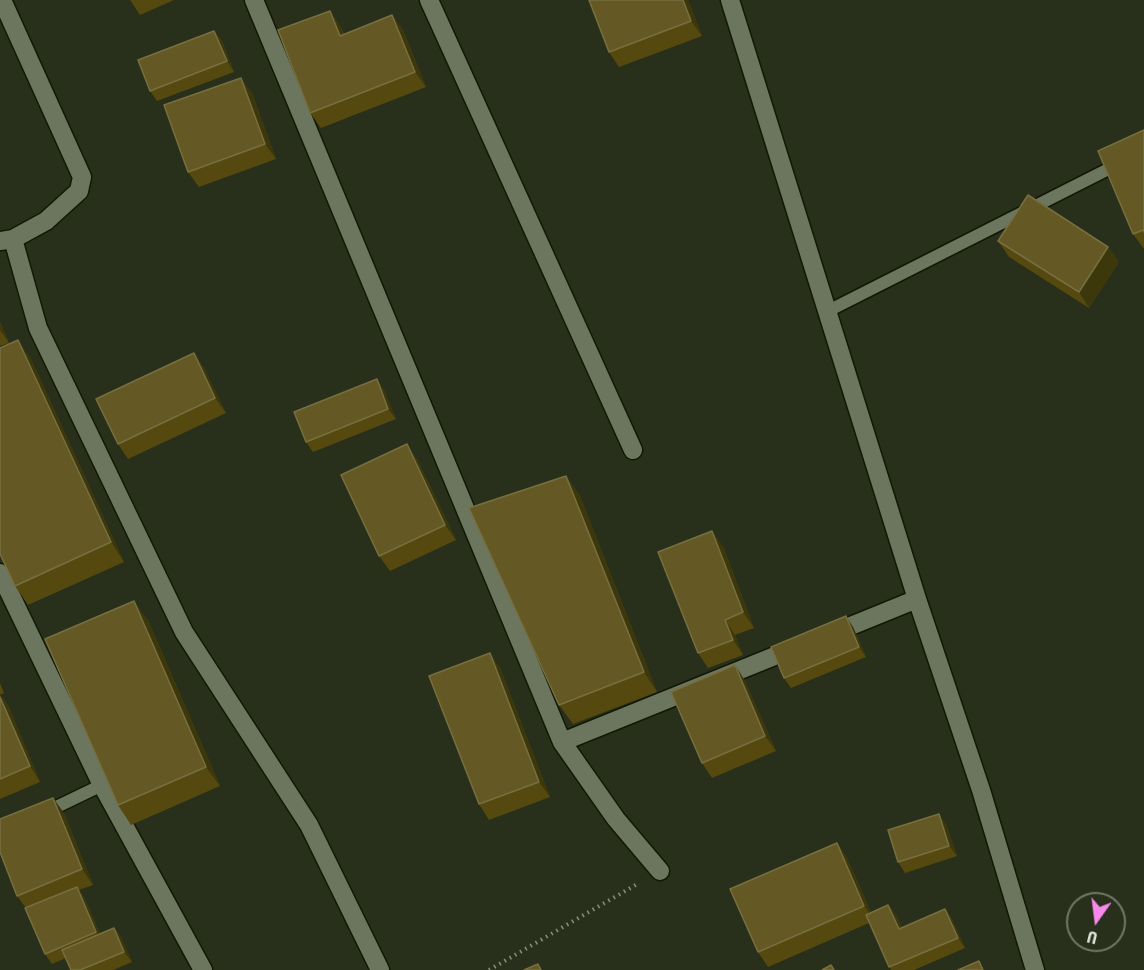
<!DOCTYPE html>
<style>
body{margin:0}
#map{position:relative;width:1144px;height:970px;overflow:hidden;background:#28301b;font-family:"Asap Condensed",sans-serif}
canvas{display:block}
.north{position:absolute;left:1066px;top:892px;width:60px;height:60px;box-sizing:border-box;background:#28301b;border:2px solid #717866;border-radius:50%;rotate:194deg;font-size:16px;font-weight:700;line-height:24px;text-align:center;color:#dee4d6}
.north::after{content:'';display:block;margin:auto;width:21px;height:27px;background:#f788ec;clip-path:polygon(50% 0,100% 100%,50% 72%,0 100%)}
</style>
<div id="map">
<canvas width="1144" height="970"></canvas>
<div class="north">U</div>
</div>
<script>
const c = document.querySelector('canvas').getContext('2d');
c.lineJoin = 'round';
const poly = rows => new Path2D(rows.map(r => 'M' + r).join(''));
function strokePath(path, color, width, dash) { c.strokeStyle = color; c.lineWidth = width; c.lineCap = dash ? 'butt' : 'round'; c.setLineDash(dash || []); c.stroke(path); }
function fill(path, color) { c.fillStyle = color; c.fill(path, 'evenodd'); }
const lane = poly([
 [828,311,1144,151],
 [46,812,102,785]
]);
const street = poly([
 [254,0,562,742,616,819,660,871],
 [429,0,633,450],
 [730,0,917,599,981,790,1035,970],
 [13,239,38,328,184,632,309,825,380,970],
 [0,241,13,239,46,221,79,191,82,177,2,0],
 [0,573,102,785,203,970],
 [831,634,917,599],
 [562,742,797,647]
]);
strokePath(lane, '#111804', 15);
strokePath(street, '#111804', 21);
strokePath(poly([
 [489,970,639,883]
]), '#888f7d', 4, [1.5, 4.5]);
strokePath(lane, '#6c765e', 12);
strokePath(street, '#6c765e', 18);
fill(poly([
 [130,0,174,0,140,15],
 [589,0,688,0,702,36,619,67,609,52],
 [330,11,340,26,344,34,392,15,403,30,426,87,321,128,310,113],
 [214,31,222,41,234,72,157,101,150,91],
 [252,93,276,159,199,187,188,172],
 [1144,130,1144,249,1133,234],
 [998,241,1108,247,1119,262,1089,308,1009,257],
 [0,322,9,343,0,346],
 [194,353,204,368,226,413,128,459,118,444],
 [31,359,124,562,28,605,15,586],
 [377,379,384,390,396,419,313,452,306,442],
 [417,459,456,540,390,571,379,556],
 [566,476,580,496,657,692,573,724,559,705],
 [723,546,754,628,735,635,743,655,708,668,698,653],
 [148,620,220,786,131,825,118,805],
 [853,627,866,657,791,688,784,678],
 [735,665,745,681,776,751,712,778,702,763],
 [500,668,550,797,489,820,479,804],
 [0,683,4,693,0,695,8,705,40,782,0,799],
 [64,813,93,885,79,890,84,897,100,934,114,928,122,939,132,962,113,970,71,970,66,958,52,964,45,954,26,908,17,896],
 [946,824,957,856,905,873,898,862],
 [837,843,847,858,871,912,888,905,896,915,902,928,945,909,952,919,965,948,914,970,891,970,869,923,768,967,758,952]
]), '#55490f');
fill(poly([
 [683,0,688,0,702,36,691,21],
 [330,11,340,26,350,51,340,36],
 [392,15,403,30,426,87,415,72],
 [214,31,222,41,234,72,227,61],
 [241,78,252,93,276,159,265,144],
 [1108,247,1119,262,1089,308,1079,292],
 [0,322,9,343,0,330],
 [18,340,31,359,124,562,111,542],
 [194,353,204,368,226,413,215,398],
 [377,379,384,390,396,419,388,409],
 [407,444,417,459,456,540,445,525],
 [566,476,580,496,657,692,644,672],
 [712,531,723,546,754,628,743,612],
 [134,601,148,620,220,786,206,767],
 [846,616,853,627,866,657,859,647],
 [725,620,735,635,743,655,733,640],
 [490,653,500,668,550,797,539,782],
 [735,665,745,681,776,751,765,736],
 [0,694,8,705,40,782,30,766,0,697],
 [53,798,64,813,93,885,82,869],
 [939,814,946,824,957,856,949,846],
 [837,843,847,858,875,921,864,906],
 [77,887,84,897,103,942,96,932],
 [888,905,896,915,907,939,899,929],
 [945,909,952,919,965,948,958,938],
 [114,928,122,939,132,962,124,952]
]), '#3d380b');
const building = poly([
 [589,0,683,0,691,21,609,52,589,0],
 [330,11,340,36,392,15,415,72,310,113,278,30,330,11],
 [214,31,227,61,150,91,138,60,214,31],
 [241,78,265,144,188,172,164,105,241,78],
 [1144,130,1144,232,1143,230,1133,234,1098,151,1144,130],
 [1028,195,1108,247,1079,292,998,241,1028,195],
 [18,340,111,542,15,586,0,554,0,348,18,340],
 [194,353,215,398,118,444,96,399,194,353],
 [377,379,388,409,306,442,294,412,377,379],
 [407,444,445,525,379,556,341,475,407,444],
 [566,476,644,672,559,705,469,508,566,476],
 [712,531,743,612,725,620,733,640,698,653,658,552,712,531],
 [134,601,206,767,118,805,45,639,134,601],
 [846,616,859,647,784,678,771,647,846,616],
 [490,653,539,782,479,804,429,676,490,653],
 [735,665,765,736,702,763,671,692,735,665],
 [0,697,30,766,0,779,0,697],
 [53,798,82,869,17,896,0,852,0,819,53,798],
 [939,814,949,846,898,862,888,830,939,814],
 [837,843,864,906,758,952,730,889,837,843],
 [77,887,96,932,45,954,25,908,77,887],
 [888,905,899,929,945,909,958,938,889,967,866,915,888,905],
 [114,928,124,952,80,970,71,970,62,950,114,928],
 [979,961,983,970,958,970,979,961],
 [538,964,541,970,524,970,538,964],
 [831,965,834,970,822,970,831,965]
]);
fill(building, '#645924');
strokePath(building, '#776f40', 1.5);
</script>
